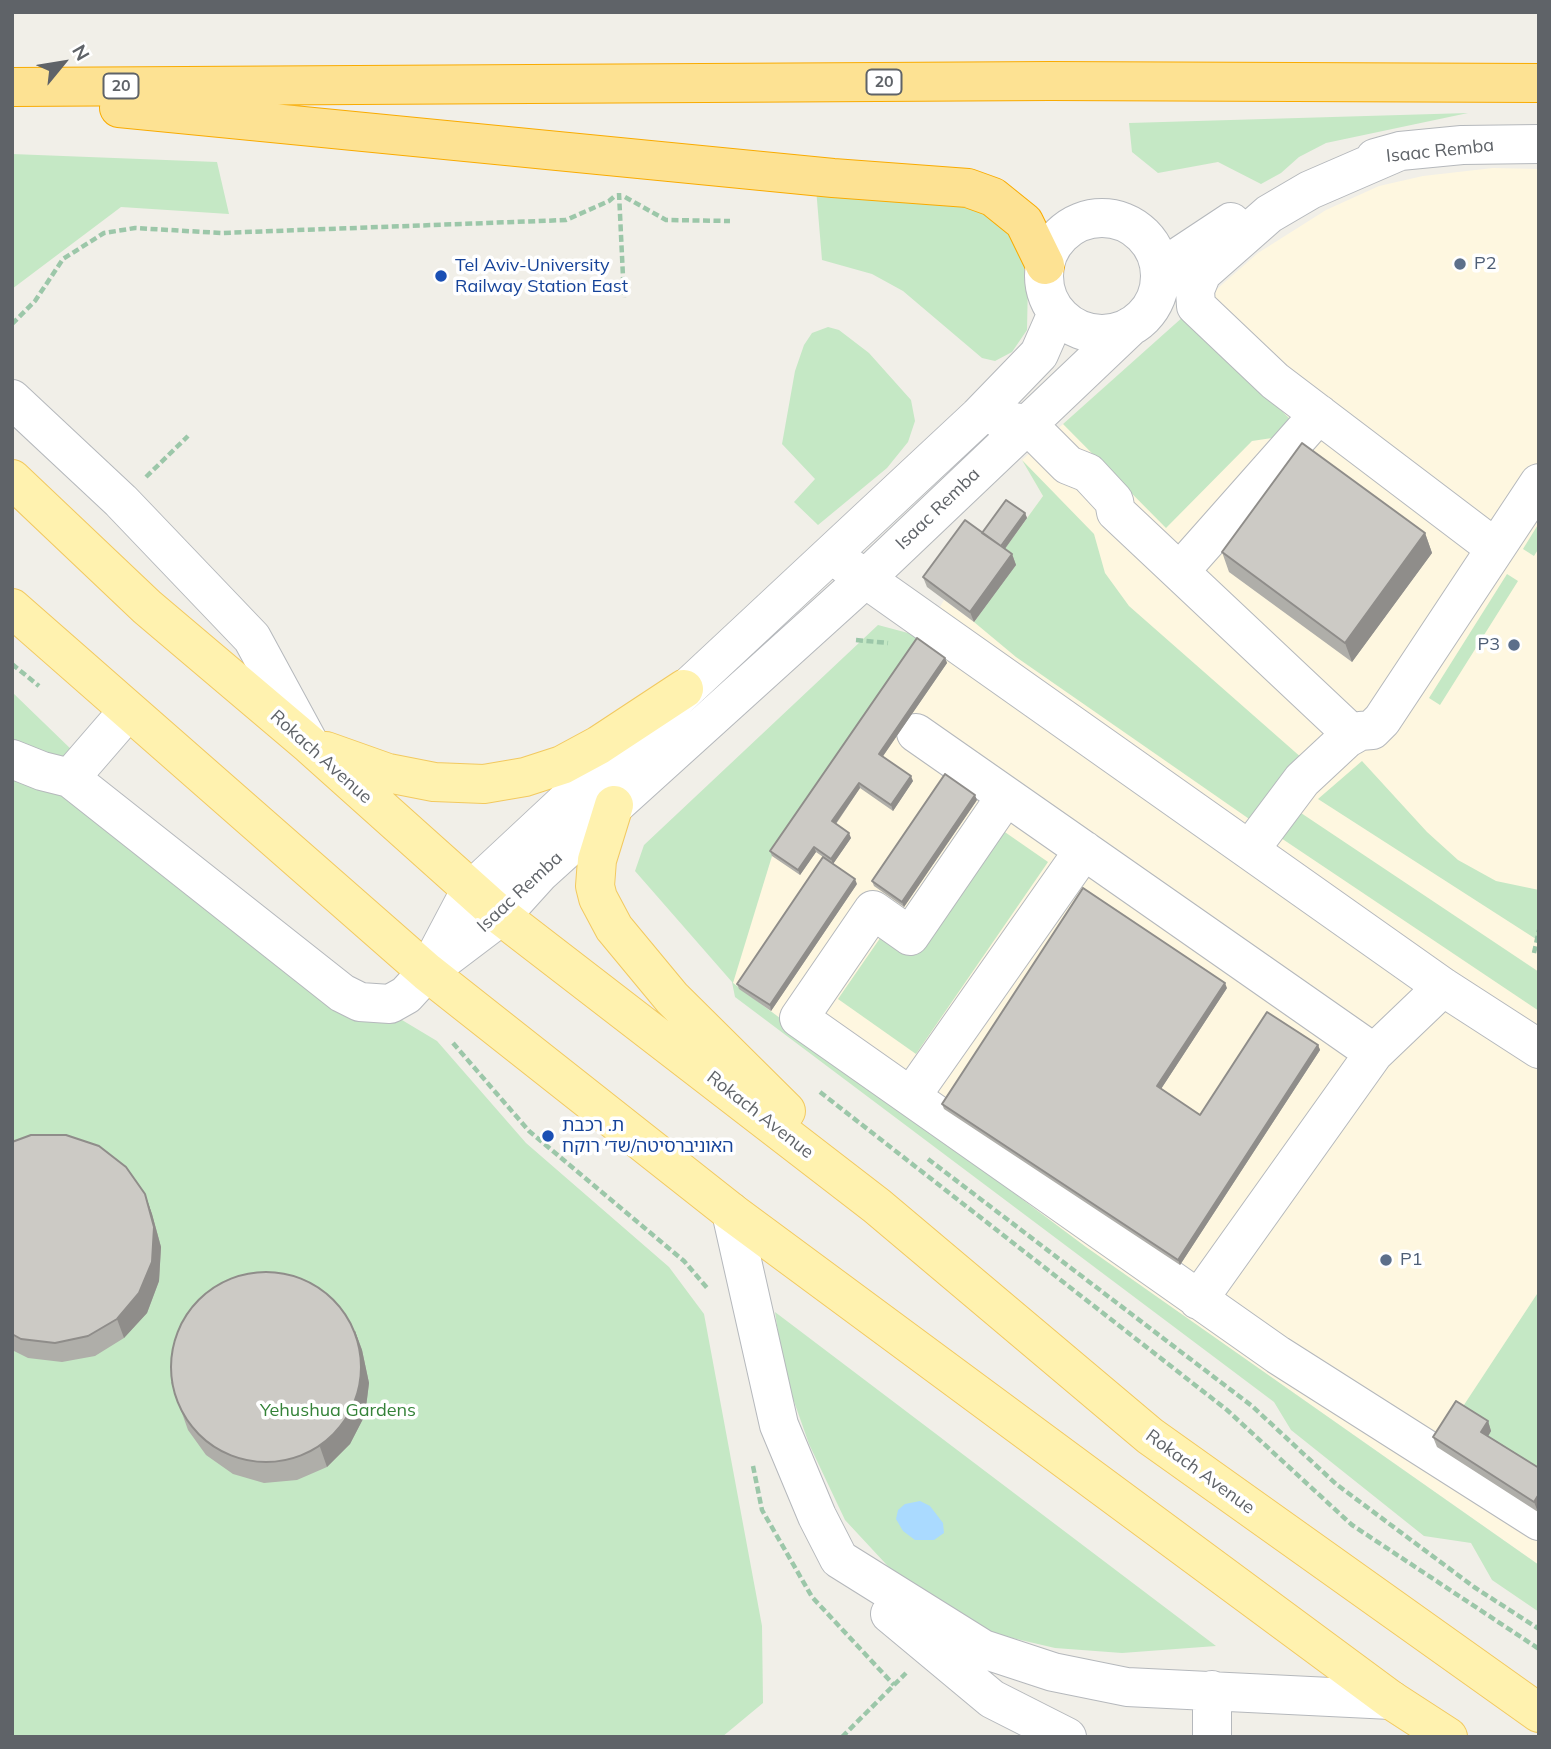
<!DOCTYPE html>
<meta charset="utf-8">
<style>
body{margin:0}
#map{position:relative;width:1551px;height:1749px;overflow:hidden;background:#f1efe8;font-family:Mulish,sans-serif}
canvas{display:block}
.frame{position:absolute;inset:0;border:14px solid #5f6368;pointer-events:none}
.north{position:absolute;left:28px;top:28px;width:70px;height:70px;-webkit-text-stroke:5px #fff;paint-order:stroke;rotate:60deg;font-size:19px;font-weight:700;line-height:28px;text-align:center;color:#5f6368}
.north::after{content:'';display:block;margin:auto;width:24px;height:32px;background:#5f6368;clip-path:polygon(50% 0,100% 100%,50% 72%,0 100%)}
</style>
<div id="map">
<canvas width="1551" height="1749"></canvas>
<div class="frame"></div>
<div class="north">N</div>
</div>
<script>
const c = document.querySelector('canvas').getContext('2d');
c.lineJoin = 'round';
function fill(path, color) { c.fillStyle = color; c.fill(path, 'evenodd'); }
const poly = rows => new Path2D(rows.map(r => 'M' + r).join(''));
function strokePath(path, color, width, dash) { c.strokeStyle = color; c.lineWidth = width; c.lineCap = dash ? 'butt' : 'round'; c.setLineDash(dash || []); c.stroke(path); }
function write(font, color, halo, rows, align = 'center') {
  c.font = font + ' Mulish,"Noto Sans Hebrew",sans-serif'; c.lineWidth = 7; c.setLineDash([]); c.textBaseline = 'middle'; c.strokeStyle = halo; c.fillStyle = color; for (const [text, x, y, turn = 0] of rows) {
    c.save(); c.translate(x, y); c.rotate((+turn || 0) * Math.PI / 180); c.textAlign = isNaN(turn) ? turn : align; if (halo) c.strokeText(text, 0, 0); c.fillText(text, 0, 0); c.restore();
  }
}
fill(poly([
 [1493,168,1539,169,1539,1565,1086,1247,732,982,772,856,919,643,944,600,974,622,1015,565,1001,554,1043,496,1022,460,1258,253,1326,210,1379,186,1423,176]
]), '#fef7e0');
fill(poly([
 [1468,113,1326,143,1299,157,1281,173,1261,184,1218,162,1158,173,1132,152,1129,123],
 [12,154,217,162,229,214,121,207,12,289],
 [816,188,923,198,989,211,1023,251,1028,281,1027,330,1012,352,995,361,982,358,903,291,872,274,822,260],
 [1184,316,1290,419,1272,438,1252,441,1166,528,1063,424],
 [828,327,839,330,869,353,911,400,915,421,908,442,887,468,818,525,794,502,815,479,782,444,795,371,804,345,812,333],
 [1022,460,1094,534,1105,573,1129,606,1303,759,1255,823,1016,657,974,622,1015,565,1001,554,1043,496],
 [1539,523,1539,548,1534,556,1523,549],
 [1507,574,1518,581,1440,705,1429,698],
 [878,625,923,637,772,856,733,983,1086,1247,1539,1565,1539,1612,1492,1580,1471,1543,1424,1536,1291,1430,1274,1402,735,997,732,982,635,871,644,845],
 [12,692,107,784,377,1005,437,1041,526,1143,669,1267,704,1314,762,1626,763,1703,722,1737,12,1737],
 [1362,761,1427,832,1458,860,1496,881,1539,890,1539,941,1318,799],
 [1298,811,1539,972,1539,1011,1278,836],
 [999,828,1048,862,916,1054,838,999,885,931],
 [1539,1291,1539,1476,1485,1442,1460,1411],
 [775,1312,1216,1646,1122,1653,1055,1648,995,1634,951,1615,898,1577,845,1520,809,1444,784,1373]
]), '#c5e8c5');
fill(poly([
 [920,1501,930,1506,943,1523,944,1533,934,1540,915,1540,903,1531,896,1519,898,1510,905,1504]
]), '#aadaff');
const minor = poly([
 [1400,151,1310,190,1269,214,1202,273,1195,290,1196,306,1275,381,1495,548],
 [1375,158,1400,151,1462,145,1539,144],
 '1044 276a58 58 0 1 1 116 0a58 58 0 1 1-116 0Z',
 [1160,269,1231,222],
 [12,399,121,501,252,638,309,743],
 [1001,420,1027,424,1068,465,1088,473,1114,501,1116,512,1353,735],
 [846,565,1443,987,1539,1049],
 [1180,571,1319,414],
 [916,733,1374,1053],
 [12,759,42,771,70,778,342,993,360,1002,390,1004,406,995,427,972,501,916,539,874,865,579,1131,326],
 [70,778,128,711],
 [1006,796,910,936,873,910,799,1018,1278,1355,1539,1521],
 [1251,848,1302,780,1346,739,1360,731,1372,730,1382,720,1539,483],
 [433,961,470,891,979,416,1039,354,1057,313],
 [912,1095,1084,850],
 [731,1212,779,1425,817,1516,839,1559,983,1649,1053,1672,1127,1687,1391,1700],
 [1198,1300,1374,1053,1443,987],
 [890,1614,992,1699,1067,1737],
 [1212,1690,1212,1737]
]);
const major = poly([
 [12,479,147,607,310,745,501,916,877,1206,1150,1436,1539,1713],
 [12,608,427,972,731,1212,1391,1700,1448,1737],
 [326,751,388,773,434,782,484,784,525,777,562,765,599,745,684,689],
 [614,805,597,860,595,886,598,898,614,928,672,998,786,1111]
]);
const highway = poly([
 [12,87,1050,81,1539,83],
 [119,108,833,178,968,188,993,197,1024,222,1045,265]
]);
strokePath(minor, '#b5b8bc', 40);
strokePath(major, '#f2c960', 40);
strokePath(highway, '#f9ab00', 40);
strokePath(poly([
 [619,193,624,298],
 [625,197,666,220,730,221],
 [12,324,35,301,63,259,104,233,135,228,221,233,566,220,609,201,616,195],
 [146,477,188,436],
 [856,640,888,643],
 [12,664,39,686],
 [1534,953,1539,930],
 [453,1043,529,1131,684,1261,708,1289],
 [820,1092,1227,1410,1352,1525,1539,1649],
 [928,1159,1252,1406,1336,1484,1474,1587,1539,1629],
 [753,1466,762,1510,812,1597,894,1685],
 [842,1737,906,1673]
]), '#9cc7a9', 4.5, [7, 3.5]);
strokePath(minor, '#fff', 38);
strokePath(major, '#fff2af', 38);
strokePath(highway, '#fde293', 38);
fill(poly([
 [1025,513,1027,518,1005,549,1012,554,1016,565,974,622,927,587,923,577,982,533],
 [1425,533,1432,553,1352,662,1229,572,1222,552],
 [945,658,947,663,883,756,913,781,893,811,860,788,836,824,851,838,833,864,816,852,800,875,772,856,770,851],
 [977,800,904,907,874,886,872,881],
 [857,884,771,1011,739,989,737,984],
 [1227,988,1161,1089,1200,1115,1318,1045,1320,1050,1180,1265,944,1109,942,1104],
 [12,1142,145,1194,152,1214,161,1247,159,1281,147,1313,124,1338,95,1356,62,1362,28,1358,12,1350],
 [355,1331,362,1350,369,1383,365,1415,350,1444,327,1467,297,1480,264,1483,233,1474,206,1455,188,1430,171,1382],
 [1488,1421,1491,1431,1488,1436,1539,1468,1539,1510,1538,1512,1437,1447,1433,1437]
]), '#afaea9');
fill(poly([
 [1025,513,1027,518,1001,554,1000,549],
 [1425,533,1432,553,1352,662,1345,643],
 [1012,554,1016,565,974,622,970,612],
 [945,658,947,663,881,759,879,754],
 [911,776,913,781,893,811,891,805],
 [859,783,860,788,834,826,832,821],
 [975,795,977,800,904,907,902,902],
 [849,833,851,838,833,864,831,859],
 [814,847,816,852,800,875,798,870],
 [855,879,857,884,771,1011,770,1005],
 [1225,983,1227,988,1159,1092,1157,1086],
 [1318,1045,1320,1050,1180,1265,1178,1260],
 [145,1194,152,1214,161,1247,159,1281,147,1313,124,1338,117,1319],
 [355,1331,362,1350,369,1383,365,1415,350,1444,327,1467,320,1447],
 [1488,1421,1491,1431,1485,1442,1481,1432],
 [1539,1494,1539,1510,1538,1512,1534,1502]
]), '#8f8d8a');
const building = poly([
 [1302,443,1425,533,1345,643,1222,552,1302,443],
 [1006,500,1025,513,1001,546,982,533,1006,500],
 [965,520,1012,554,970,612,923,577,965,520],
 [917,638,945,658,879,754,911,776,891,805,859,783,832,821,849,833,831,859,814,847,798,870,770,851,917,638],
 [945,774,975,795,902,902,872,881,945,774],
 [823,857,855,879,770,1005,737,984,823,857],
 [1083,888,1225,983,1157,1086,1200,1115,1267,1012,1318,1045,1178,1260,942,1104,1083,888],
 [31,1135,66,1135,99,1146,126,1167,145,1194,154,1227,152,1262,139,1293,117,1319,88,1336,55,1343,21,1339,12,1334,12,1142,31,1135],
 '171 1367a95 95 0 1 1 190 0a95 95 0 1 1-190 0Z',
 [1456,1401,1488,1421,1481,1432,1539,1468,1539,1494,1534,1502,1433,1437,1456,1401]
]);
fill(building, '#cccac5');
strokePath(building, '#8f8d8a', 2);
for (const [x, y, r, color] of [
 [1460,264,7,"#5c6f8a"],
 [441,276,7,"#1a4fb4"],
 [1514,645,7,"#5c6f8a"],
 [548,1136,7,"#1a4fb4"],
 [1386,1260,7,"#5c6f8a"]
]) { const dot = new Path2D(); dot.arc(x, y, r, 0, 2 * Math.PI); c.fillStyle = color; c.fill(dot); strokePath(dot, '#fff', 2.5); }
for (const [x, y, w] of [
 [884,82,35],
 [121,86,35]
]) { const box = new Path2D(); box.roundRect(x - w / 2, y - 12.5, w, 25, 5); c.fillStyle = '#fff'; c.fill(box); strokePath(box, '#5f6368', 2); }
write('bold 16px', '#5f6368', null, [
 ["20",884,82],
 ["20",121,86]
]);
write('18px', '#5f6368', '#fff', [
 ["Isaac Remba",1440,151,-6],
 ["Isaac Remba",938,509,-44],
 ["Rokach Avenue",321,757,42],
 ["Isaac Remba",520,892,-43],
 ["Rokach Avenue",760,1115,38],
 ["Rokach Avenue",1200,1472,36]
]);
write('18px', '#4e5e75', '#fff', [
 ["P2",1474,264],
 ["P3",1500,645,"right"],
 ["P1",1400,1260]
], 'left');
write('18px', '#164399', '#fff', [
 ["Tel Aviv-University",455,266],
 ["Railway Station East",455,287],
 ["ת. רכבת",562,1126],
 ["האוניברסיטה/שד׳ רוקח",562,1147]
], 'left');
write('18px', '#348238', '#fff', [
 ["Yehushua Gardens",338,1411]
]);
</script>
